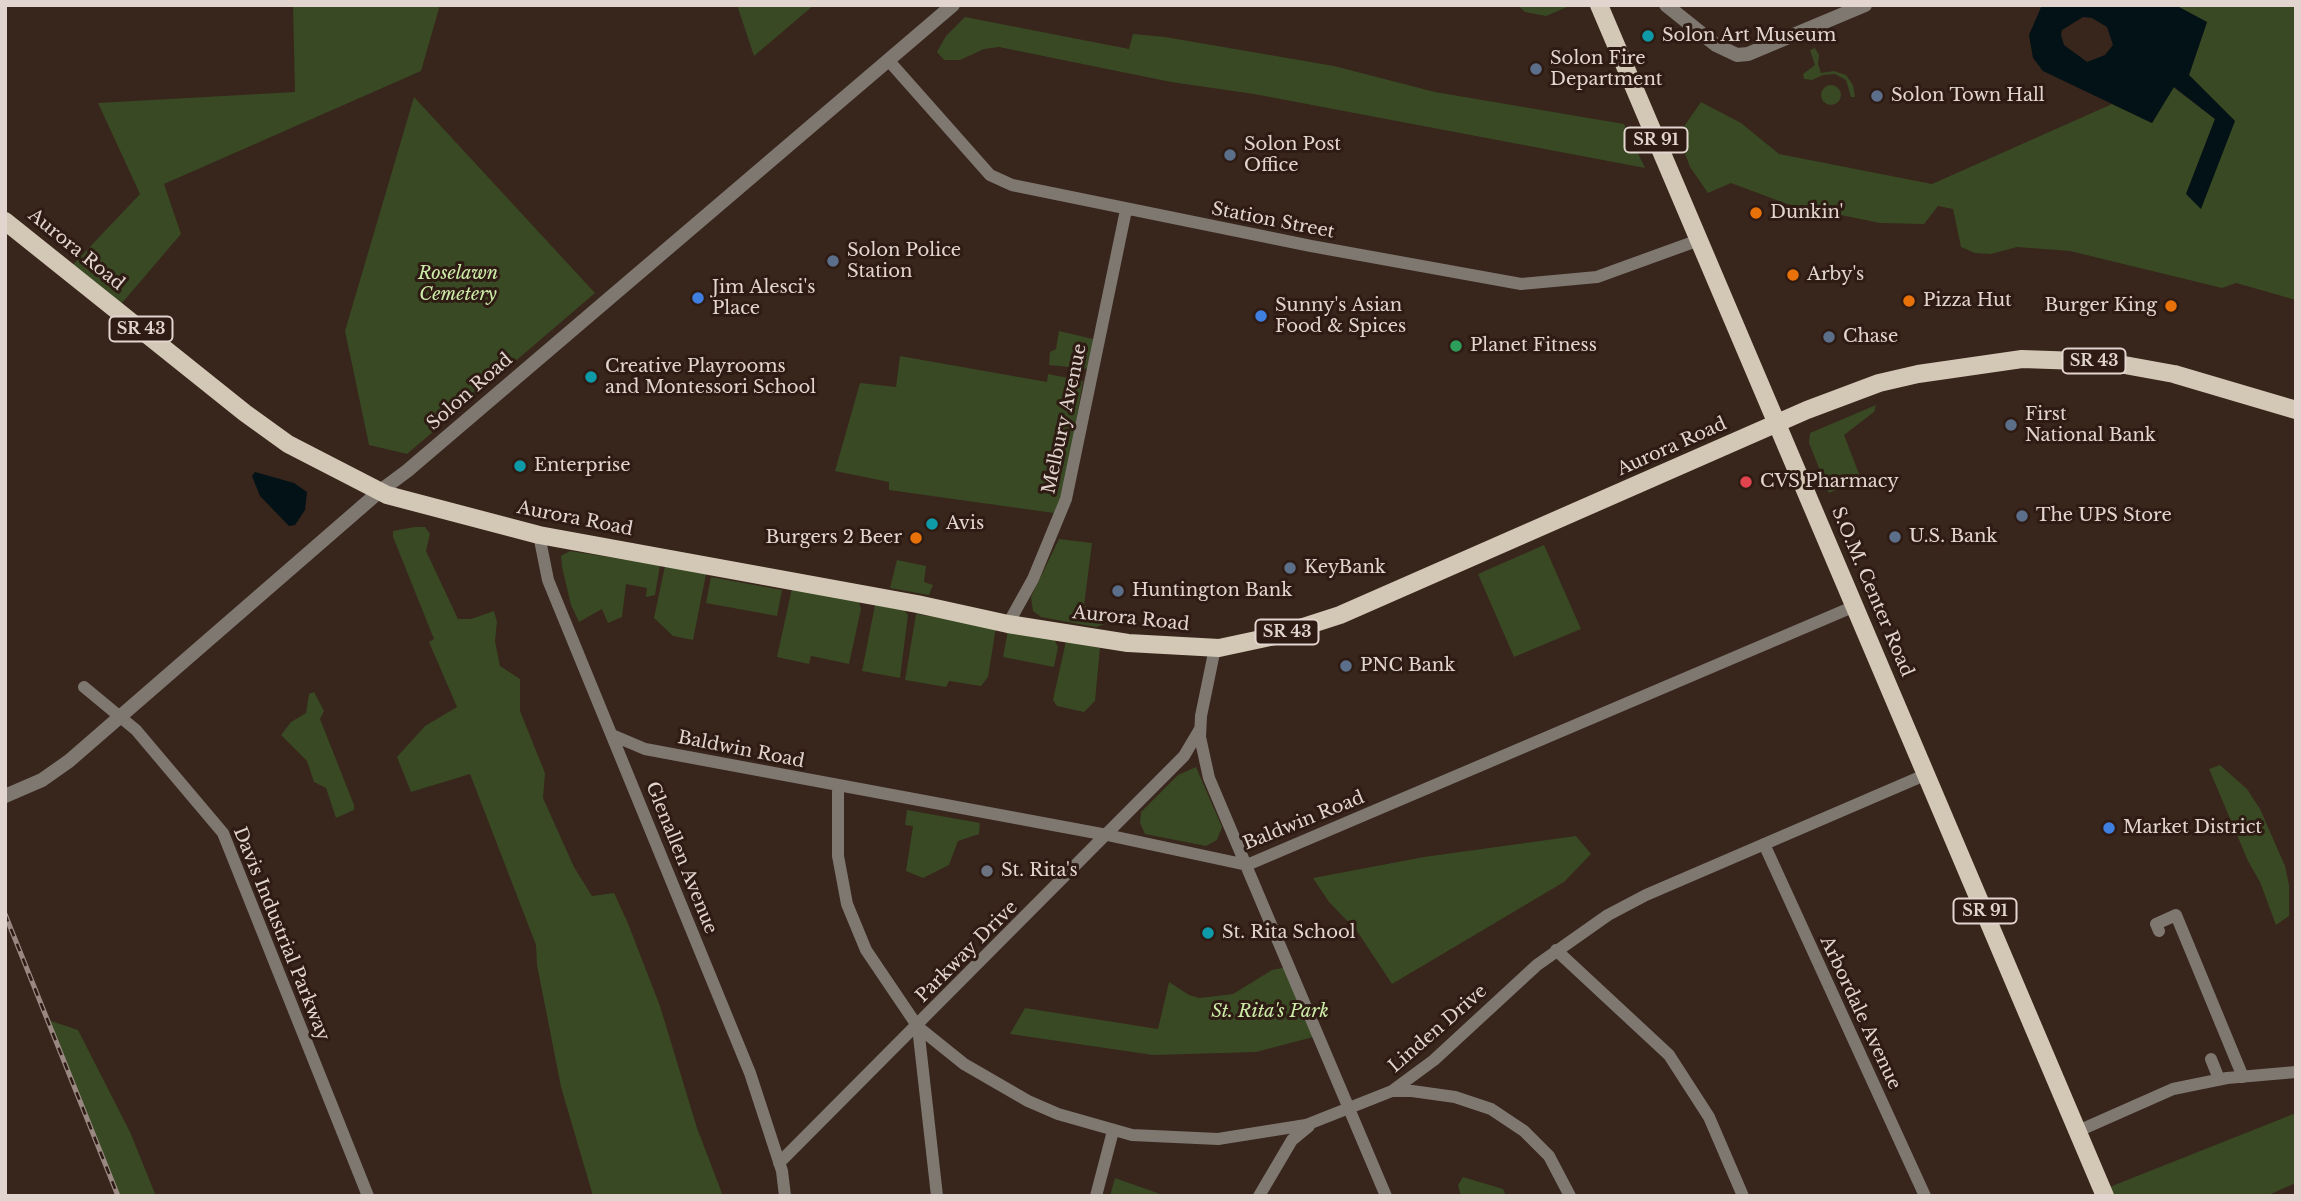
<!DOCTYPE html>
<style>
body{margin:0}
#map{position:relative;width:2301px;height:1201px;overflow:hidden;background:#38251c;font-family:"Libre Baskerville",serif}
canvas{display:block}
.frame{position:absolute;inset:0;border:7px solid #e2d5cf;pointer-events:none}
</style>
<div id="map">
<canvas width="2301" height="1201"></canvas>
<div class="frame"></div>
</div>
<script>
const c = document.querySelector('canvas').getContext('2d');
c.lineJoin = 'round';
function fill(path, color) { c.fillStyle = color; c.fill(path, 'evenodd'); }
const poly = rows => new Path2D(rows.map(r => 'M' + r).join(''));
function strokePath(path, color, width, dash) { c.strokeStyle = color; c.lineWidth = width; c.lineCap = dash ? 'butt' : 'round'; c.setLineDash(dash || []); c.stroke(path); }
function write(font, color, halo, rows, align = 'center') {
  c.font = font + ' "Libre Baskerville",serif'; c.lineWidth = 6; c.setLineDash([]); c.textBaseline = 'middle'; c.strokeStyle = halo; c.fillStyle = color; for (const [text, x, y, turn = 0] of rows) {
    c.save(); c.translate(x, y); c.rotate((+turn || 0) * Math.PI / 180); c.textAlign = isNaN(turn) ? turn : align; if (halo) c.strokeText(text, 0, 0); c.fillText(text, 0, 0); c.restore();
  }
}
fill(poly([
 [293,5,440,5,421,71,164,184,181,234,116,310,67,271,140,194,98,103,295,92],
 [737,5,814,5,754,56],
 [1517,5,1572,5,1546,16,1525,12],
 [2175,5,2296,5,2296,300,2236,283,2222,288,2070,251,2017,247,1991,254,1975,253,1961,247,1953,209,1938,206,1924,224,1880,223,1787,204,1731,183,1708,193,1690,167,1678,135,1701,102,1741,123,1779,154,1932,184,2112,104,2152,123,2173,87,2215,119,2186,194,2235,121,2189,75,2207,22],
 [965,17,1129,49,1133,34,1165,37,1334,66,1435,92,1624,124,1645,168,1254,94,1171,82,999,47,984,49,960,60,944,60,937,52,946,36],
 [1815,48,1819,55,1818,64,1821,73,1834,71,1846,75,1853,85,1855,97,1851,97,1846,80,1835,74,1823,75,1812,80,1804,79,1803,74,1815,65,1810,50],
 '1821 95a10 10 0 1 1 20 0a10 10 0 1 1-20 0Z',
 [414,97,595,293,407,454,369,445,345,331],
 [1059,331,1093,339,1089,369,1049,365,1050,352,1056,349],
 [900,356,1047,382,1048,374,1083,381,1061,514,889,490,889,482,835,471,860,383,896,387],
 [1876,405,1874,412,1844,435,1861,479,1829,493,1809,443,1810,433],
 [415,527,425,527,430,534,426,551,458,619,471,619,494,611,497,622,495,641,500,666,520,679,520,711,545,773,543,798,574,867,592,896,614,893,627,921,660,1006,697,1128,723,1196,593,1196,561,1087,537,965,536,945,470,774,411,792,397,757,425,726,457,707,429,642,434,639,393,537,393,531],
 [1059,539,1092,543,1084,606,1103,610,1107,623,1096,627,1041,617,1033,611,1031,597],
 [1544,545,1581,629,1514,657,1478,574],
 [570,551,660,565,655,595,646,597,647,588,626,584,622,617,608,623,602,609,579,622,571,605,562,567,561,556],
 [897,560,926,566,924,582,933,585,929,595,890,588],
 [665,566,706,574,693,640,673,636,654,618],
 [711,577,782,590,777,616,706,603],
 [792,588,859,602,861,609,849,664,811,656,809,664,777,657],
 [875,605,904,610,908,615,900,678,862,671],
 [916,614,996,627,988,677,981,686,949,681,946,687,905,680],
 [1008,630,1054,639,1058,647,1054,667,1003,657],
 [1066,641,1100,648,1095,701,1084,712,1057,706,1053,700],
 [314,692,324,711,320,719,354,805,354,810,336,818,326,788,314,782,307,761,281,735,291,722,306,713,309,694],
 [2220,765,2247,789,2260,809,2285,866,2289,885,2289,916,2276,925,2260,882,2248,861,2209,769],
 [1196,767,1222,827,1217,840,1206,846,1145,834,1140,823,1141,812,1178,775],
 [907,810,980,823,979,834,958,841,949,865,923,878,906,871,913,826,905,825],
 [1576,836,1591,854,1564,882,1392,984,1357,931,1329,902,1313,878,1424,857],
 [1287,967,1317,1036,1256,1052,1153,1055,1010,1034,1025,1008,1158,1029,1169,982,1189,995,1199,998,1233,994,1272,970],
 [48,1020,78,1030,130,1132,156,1196,118,1196],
 [2296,1113,2296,1183,2266,1196,2105,1196,2102,1190],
 [1463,1177,1503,1189,1506,1196,1461,1196,1458,1185],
 [1115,1178,1166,1196,1110,1196]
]), '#384923');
fill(poly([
 [2042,5,2175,5,2207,22,2189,75,2235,121,2201,209,2186,194,2215,119,2174,87,2152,123,2043,71,2033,58,2029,35],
 [2083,17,2092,18,2107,27,2113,45,2105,55,2087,62,2064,45,2061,35,2062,30],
 [255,472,294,483,307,492,305,510,295,525,289,526,260,496,252,476]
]), '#021216');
strokePath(poly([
 [889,61,990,175,1012,185,1311,246,1521,284,1597,277,1699,240],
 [539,535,548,580,750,1073,782,1171,785,1196],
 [1008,624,1033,579,1066,499,1126,210],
 [1215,648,1201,716,1200,737,1209,778,1386,1196],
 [84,687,136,730,223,833,368,1196],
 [612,735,645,749,1107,835,1247,865,1855,606],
 [838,787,838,856,847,904,866,950,918,1027,964,1064,1028,1101,1058,1114,1132,1135,1218,1139,1306,1125,1392,1091,1434,1060,1537,965,1608,915,1646,895,1927,774],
 [1764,844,1925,1196],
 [2159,931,2156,924,2176,915,2243,1077],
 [1556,950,1669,1055,1709,1117,1743,1196],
 [918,1027,937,1196],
 [2211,1059,2219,1079],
 [1392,1091,1412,1091,1455,1097,1491,1109,1524,1131,1549,1156,1570,1196],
 [2078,1131,2173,1089,2227,1078,2296,1072],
 [779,1163,1184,756,1200,729],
 [1096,1196,1113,1131],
 [1259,1196,1292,1140,1309,1126]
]), '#7e7870', 12);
strokePath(poly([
 [1666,5,1716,45,1737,55,1748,54,1865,5],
 [5,796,42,780,69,761,380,491,407,471,953,5]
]), '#7e7870', 14);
strokePath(poly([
 [1599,5,2105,1196],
 [5,221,245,413,288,444,387,495,539,535,917,604,1008,624,1128,643,1219,648,1275,636,1340,615,1807,410,1879,383,1918,374,2022,359,2108,362,2174,374,2296,410]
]), '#d3c8b5', 18);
const rail = poly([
 [5,914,118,1196]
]);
strokePath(rail, '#988881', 5);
strokePath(rail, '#2e1b13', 2.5, [8]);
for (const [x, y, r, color] of [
 [1648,36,7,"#0f9aa8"],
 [1536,69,7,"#5c6f8a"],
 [1877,96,7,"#5c6f8a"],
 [1230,155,7,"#5c6f8a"],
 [1756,213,7,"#e8710a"],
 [833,261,7,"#5c6f8a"],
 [1793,275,7,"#e8710a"],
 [698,298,7,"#3f7fe0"],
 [1909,301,7,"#e8710a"],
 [2171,306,7,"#e8710a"],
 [1261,316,7,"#3f7fe0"],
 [1829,337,7,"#5c6f8a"],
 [1456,346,7,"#2e9e5b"],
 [591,377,7,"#0f9aa8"],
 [2011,425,7,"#5c6f8a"],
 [520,466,7,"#0f9aa8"],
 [1746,482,7,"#e0444e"],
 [2022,516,7,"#5c6f8a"],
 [932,524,7,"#0f9aa8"],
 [1895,537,7,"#5c6f8a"],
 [916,538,7,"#e8710a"],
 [1290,568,7,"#5c6f8a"],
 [1118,591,7,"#5c6f8a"],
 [1346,666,7,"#5c6f8a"],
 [2109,828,7,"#3f7fe0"],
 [987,871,7,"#6b7280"],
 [1208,933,7,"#0f9aa8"]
]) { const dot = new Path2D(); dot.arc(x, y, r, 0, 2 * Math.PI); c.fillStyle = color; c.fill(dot); strokePath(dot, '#2e1b13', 2.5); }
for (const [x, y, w] of [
 [1656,140,63],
 [141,329,63],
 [2094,361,63],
 [1287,632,63],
 [1985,911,63]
]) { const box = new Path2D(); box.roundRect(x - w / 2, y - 12.5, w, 25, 5); c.fillStyle = '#2e1b13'; c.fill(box); strokePath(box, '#e2d5cf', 2); }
write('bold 16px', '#e2d5cf', null, [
 ["SR 91",1656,140],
 ["SR 43",141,329],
 ["SR 43",2094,361],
 ["SR 43",1287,632],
 ["SR 91",1985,911]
]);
write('18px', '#e2d5cf', '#2e1b13', [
 ["Solon Art Museum",1662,36],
 ["Solon Fire",1550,59],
 ["Department",1550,80],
 ["Solon Town Hall",1891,96],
 ["Solon Post",1244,145],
 ["Office",1244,166],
 ["Dunkin'",1770,213],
 ["Solon Police",847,251],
 ["Station",847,272],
 ["Arby's",1807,275],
 ["Jim Alesci's",712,288],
 ["Place",712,309],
 ["Pizza Hut",1923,301],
 ["Sunny's Asian",1275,306],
 ["Food & Spices",1275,327],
 ["Burger King",2157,306,"right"],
 ["Chase",1843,337],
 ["Planet Fitness",1470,346],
 ["Creative Playrooms",605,367],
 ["and Montessori School",605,388],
 ["First",2025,415],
 ["National Bank",2025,436],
 ["Enterprise",534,466],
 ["CVS Pharmacy",1760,482],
 ["The UPS Store",2036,516],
 ["Avis",946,524],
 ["U.S. Bank",1909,537],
 ["Burgers 2 Beer",902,538,"right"],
 ["KeyBank",1304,568],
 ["Huntington Bank",1132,591],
 ["PNC Bank",1360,666],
 ["Market District",2123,828],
 ["St. Rita's",1001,871],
 ["St. Rita School",1222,933]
], 'left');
write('18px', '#e2d5cf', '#2e1b13', [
 ["Station Street",1273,221,11],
 ["Aurora Road",76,250,39],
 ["Solon Road",470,392,-41],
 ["Melbury Avenue",1065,419,-78],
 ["Aurora Road",1672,447,-24],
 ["Aurora Road",575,519,11],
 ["S.O.M. Center Road",1872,592,67],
 ["Aurora Road",1131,619,6],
 ["Baldwin Road",741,750,11],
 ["Baldwin Road",1304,821,-22],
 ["Glenallen Avenue",681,858,68],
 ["Davis Industrial Parkway",281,934,68],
 ["Parkway Drive",967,952,-45],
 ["Arbordale Avenue",1860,1013,65],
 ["Linden Drive",1438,1029,-41]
]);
write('italic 18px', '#cceca8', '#2e1b13', [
 ["Roselawn",458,274],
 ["Cemetery",458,295],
 ["St. Rita's Park",1270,1012]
]);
</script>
